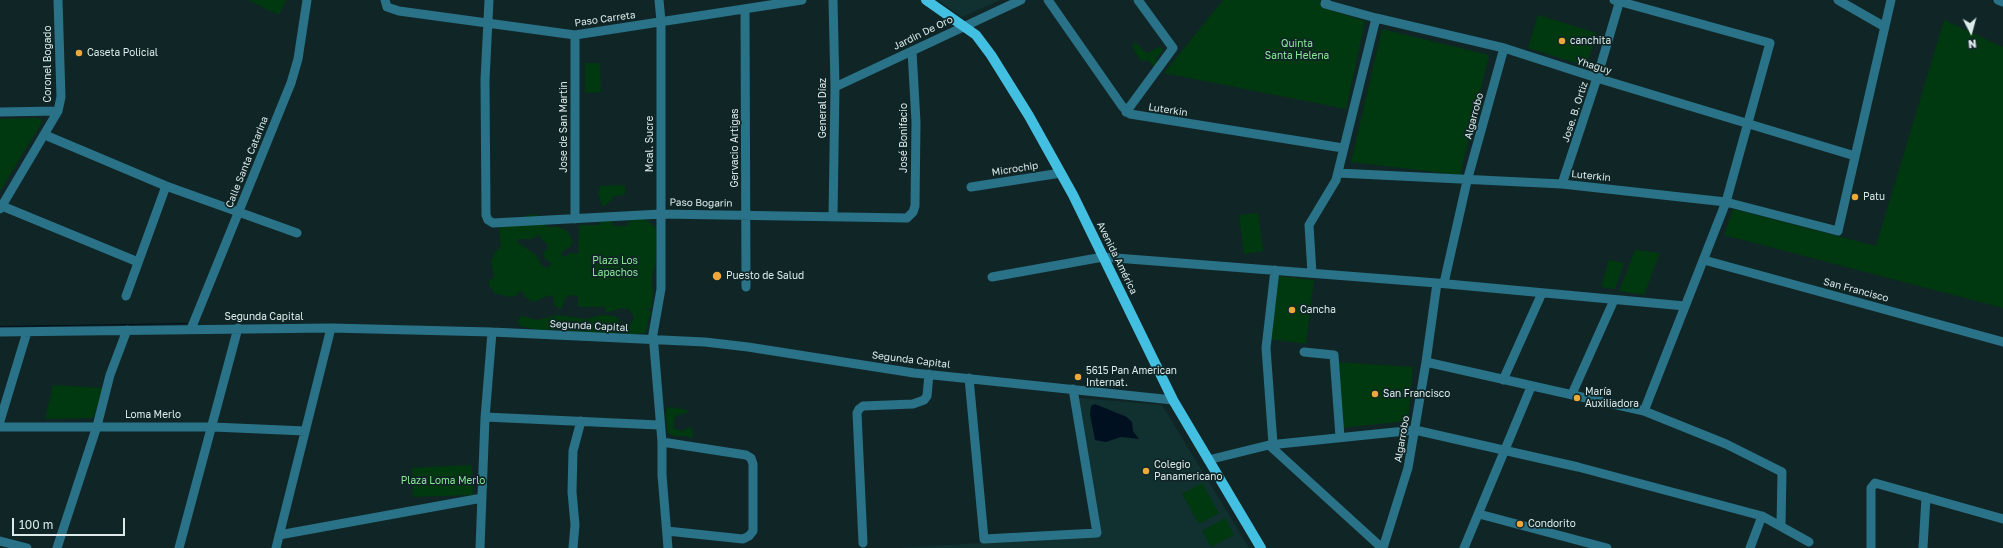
<!DOCTYPE html>
<meta charset="utf-8">
<style>
body{margin:0}
#map{position:relative;width:2003px;height:548px;overflow:hidden;background:#102626;font-family:"Golos Text",sans-serif}
canvas{display:block}
.north{position:absolute;left:1951px;top:12px;width:40px;height:40px;-webkit-text-stroke:3px #102626;paint-order:stroke;rotate:174deg;font-size:11px;font-weight:700;line-height:16px;text-align:center;color:#ddeaea}
.north::after{content:'';display:block;margin:auto;width:14px;height:18px;background:#ddeaea;clip-path:polygon(50% 0,100% 100%,50% 72%,0 100%)}
.scale{position:absolute;left:12px;top:518px;width:113px;height:18px;box-sizing:border-box;border:2px solid #ddeaea;border-top:0;padding-left:5px;font-size:12px;line-height:14px;white-space:nowrap;color:#ddeaea;-webkit-text-stroke:3px #102626;paint-order:stroke}
</style>
<div id="map">
<canvas width="2003" height="548"></canvas>
<div class="north">N</div>
<div class="scale">100 m</div>
</div>
<script>
const c = document.querySelector('canvas').getContext('2d');
c.lineJoin = 'round';
function fill(path, color) { c.fillStyle = color; c.fill(path, 'evenodd'); }
const poly = rows => new Path2D(rows.map(r => 'M' + r).join(''));
function strokePath(path, color, width, dash) { c.strokeStyle = color; c.lineWidth = width; c.lineCap = dash ? 'butt' : 'round'; c.setLineDash(dash || []); c.stroke(path); }
function write(font, color, halo, rows, align = 'center') {
  c.font = font + ' "Golos Text",sans-serif'; c.lineWidth = 3.5; c.setLineDash([]); c.textBaseline = 'middle'; c.strokeStyle = halo; c.fillStyle = color; for (const [text, x, y, turn = 0] of rows) {
    c.save(); c.translate(x, y); c.rotate((+turn || 0) * Math.PI / 180); c.textAlign = isNaN(turn) ? turn : align; if (halo) c.strokeText(text, 0, 0); c.fillText(text, 0, 0); c.restore();
  }
}
fill(poly([
 [938,0,1000,0,962,17],
 [1077,398,1162,405,1249,548,899,548,1101,536]
]), '#113131');
fill(poly([
 [248,0,286,0,279,15],
 [1223,0,1319,0,1323,8,1365,21,1346,109,1164,73],
 [1538,15,1597,33,1586,66,1528,48],
 [1944,20,2003,47,2003,308,1724,235,1733,209,1876,246],
 [1382,29,1489,55,1460,175,1351,162],
 [1136,43,1144,51,1148,53,1158,47,1163,48,1161,54,1156,57,1158,63,1154,67,1149,61,1140,60,1133,49,1133,44],
 [585,63,600,63,601,92,585,93],
 [38,118,42,121,41,124,0,191,0,119],
 [622,185,625,186,625,193,623,195,614,196,608,204,602,206,598,192,601,186],
 [1258,213,1263,251,1244,254,1239,215],
 [534,214,537,215,547,227,559,227,568,231,573,242,570,247,562,252,561,255,563,257,572,253,578,254,579,225,598,225,600,222,612,221,614,226,626,226,629,221,642,219,648,221,657,230,656,261,652,277,653,292,652,308,646,308,652,312,648,321,647,330,645,333,628,335,627,332,634,317,629,309,622,308,609,312,606,312,605,307,578,307,578,296,570,295,565,298,562,308,559,309,554,305,553,296,550,295,533,302,525,297,521,290,517,295,511,297,494,293,489,285,489,281,494,277,491,261,495,252,501,246,499,229,501,226,525,216],
 [539,235,542,240,547,244,548,247,543,254,546,260,552,263,548,268,542,266,536,255,517,242,518,239,531,239],
 [1635,250,1660,253,1644,295,1619,291],
 [1609,260,1624,263,1615,289,1601,287],
 [1278,276,1314,280,1306,344,1270,339],
 [557,315,586,319,601,315,614,316,619,319,620,328,617,334,585,334,562,329,537,330,521,326,517,322,520,317,523,316,537,320],
 [1337,362,1413,367,1408,421,1341,428],
 [53,385,104,388,93,418,45,419],
 [670,407,688,410,687,413,675,416,673,428,682,431,690,427,693,432,692,439,686,436,674,436,668,433,665,414,667,408],
 [472,465,473,495,413,497,412,468],
 [1202,483,1219,513,1199,524,1182,494],
 [1225,518,1234,535,1211,547,1202,531]
]), '#00380f');
fill(poly([
 [188,323,187,324,0,327,0,326],
 [1095,404,1127,417,1132,422,1133,431,1139,439,1121,437,1106,442,1095,440,1090,414,1091,406]
]), '#001020');
strokePath(poly([
 [385,0,387,7,399,11,575,35,802,0],
 [489,0,485,80,486,215,488,220,493,223,661,214,907,218,913,212,915,206,916,122,912,51],
 [659,0,661,21,661,289,653,334,662,442,662,475,668,548],
 [1048,0,1122,106,1130,114,1343,148],
 [1326,0,1325,4,1376,18,1504,48,1597,78,1855,156],
 [1614,0,1770,43,1726,202,1644,411],
 [1838,0,1885,27],
 [1998,0,2003,2],
 [745,9,746,287],
 [835,87,1021,0],
 [0,112,58,111],
 [1126,112,1173,48,1138,0],
 [45,135,166,186,297,233],
 [1338,173,1562,184,1726,202,1838,231,1891,0],
 [1562,184,1597,78,1620,0],
 [971,187,1061,173],
 [2,206,138,262],
 [0,209,58,111,61,97,58,0],
 [833,217,835,87,833,0],
 [575,219,575,35],
 [1704,260,2003,342],
 [1312,273,1309,225,1336,180,1376,18],
 [992,277,1103,257,1437,283,1685,306],
 [1444,283,1467,181,1504,48],
 [126,296,166,186],
 [191,329,291,83,298,59,307,0],
 [0,332,331,328,492,332,705,342,748,347,914,373,1173,400],
 [1304,352,1334,355,1340,437],
 [1426,362,1644,411,1726,444,1782,472,1781,526],
 [969,378,984,539,1097,533,1073,389],
 [1503,380,1542,293],
 [1572,394,1614,300],
 [485,417,659,425],
 [0,421,27,332],
 [0,427,213,427,305,431],
 [662,442,746,455,751,458,753,464,753,531,749,536,743,539,667,531],
 [1273,444,1266,348,1275,270],
 [1269,445,1382,548],
 [1208,460,1269,445,1415,430,1578,467,1762,516,1809,542],
 [1479,514,1607,548],
 [279,535,482,498],
 [0,541,27,548],
 [863,543,857,413,859,409,863,406,913,404,924,400,927,396,929,374],
 [57,548,97,426,110,375,127,330],
 [179,548,238,328],
 [276,548,331,328],
 [480,548,485,418,492,332],
 [573,548,575,525,572,492,573,451,581,421],
 [1383,548,1408,468,1426,362,1437,283],
 [1464,548,1531,387],
 [1750,548,1762,516],
 [1871,548,1871,488,1875,483,2003,519],
 [1923,548,1926,497]
]), '#297287', 9);
strokePath(poly([
 [926,0,976,35,991,55,1029,116,1073,195,1173,400,1261,548]
]), '#43bfe2', 10);
for (const [x, y, r, color] of [
 [1562,41,4,"#eda83b"],
 [79,53,4,"#eda83b"],
 [1855,197,4,"#eda83b"],
 [717,276,5,"#eda83b"],
 [1292,310,4,"#eda83b"],
 [1078,377,4,"#eda83b"],
 [1375,394,4,"#eda83b"],
 [1577,398,4,"#eda83b"],
 [1146,471,4,"#eda83b"],
 [1520,524,4,"#eda83b"]
]) { const dot = new Path2D(); dot.arc(x, y, r, 0, 2 * Math.PI); c.fillStyle = color; c.fill(dot); strokePath(dot, '#102626', 1.5); }
write('10px', '#ddeaea', '#102626', [
 ["Paso Carreta",605,19,-8],
 ["Jardin De Oro",923,33,-26],
 ["Coronel Bogado",48,64,-90],
 ["Yhaguy",1594,66,17],
 ["General Díaz",823,108,-90],
 ["Luterkin",1168,110,9],
 ["Jose. B. Ortiz",1575,112,-72],
 ["Algarrobo",1474,116,-75],
 ["Jose de San Martin",564,127,-90],
 ["José Bonifacio",904,138,-90],
 ["Mcal. Sucre",650,144,-90],
 ["Gervacio Artigas",735,148,-90],
 ["Calle Santa Catarina",247,162,-68],
 ["Microchip",1015,169,-9],
 ["Luterkin",1591,176,6],
 ["Paso Bogarin",701,203,1],
 ["Avenida América",1117,258,64],
 ["San Francisco",1856,290,15],
 ["Segunda Capital",264,317],
 ["Segunda Capital",589,326,3],
 ["Segunda Capital",911,360,7],
 ["Loma Merlo",153,415],
 ["Algarrobo",1402,439,-80]
]);
write('10px', '#ddeaea', '#102626', [
 ["canchita",1570,41],
 ["Caseta Policial",87,53],
 ["Patu",1863,197],
 ["Puesto de Salud",726,276],
 ["Cancha",1300,310],
 ["5615 Pan American",1086,371],
 ["Internat.",1086,383],
 ["María",1585,392],
 ["Auxiliadora",1585,404],
 ["San Francisco",1383,394],
 ["Colegio",1154,465],
 ["Panamericano",1154,477],
 ["Condorito",1528,524]
], 'left');
write('10px', '#8be998', '#102626', [
 ["Quinta",1297,44],
 ["Santa Helena",1297,56],
 ["Plaza Los",615,261],
 ["Lapachos",615,273],
 ["Plaza Loma Merlo",443,481]
]);
</script>
